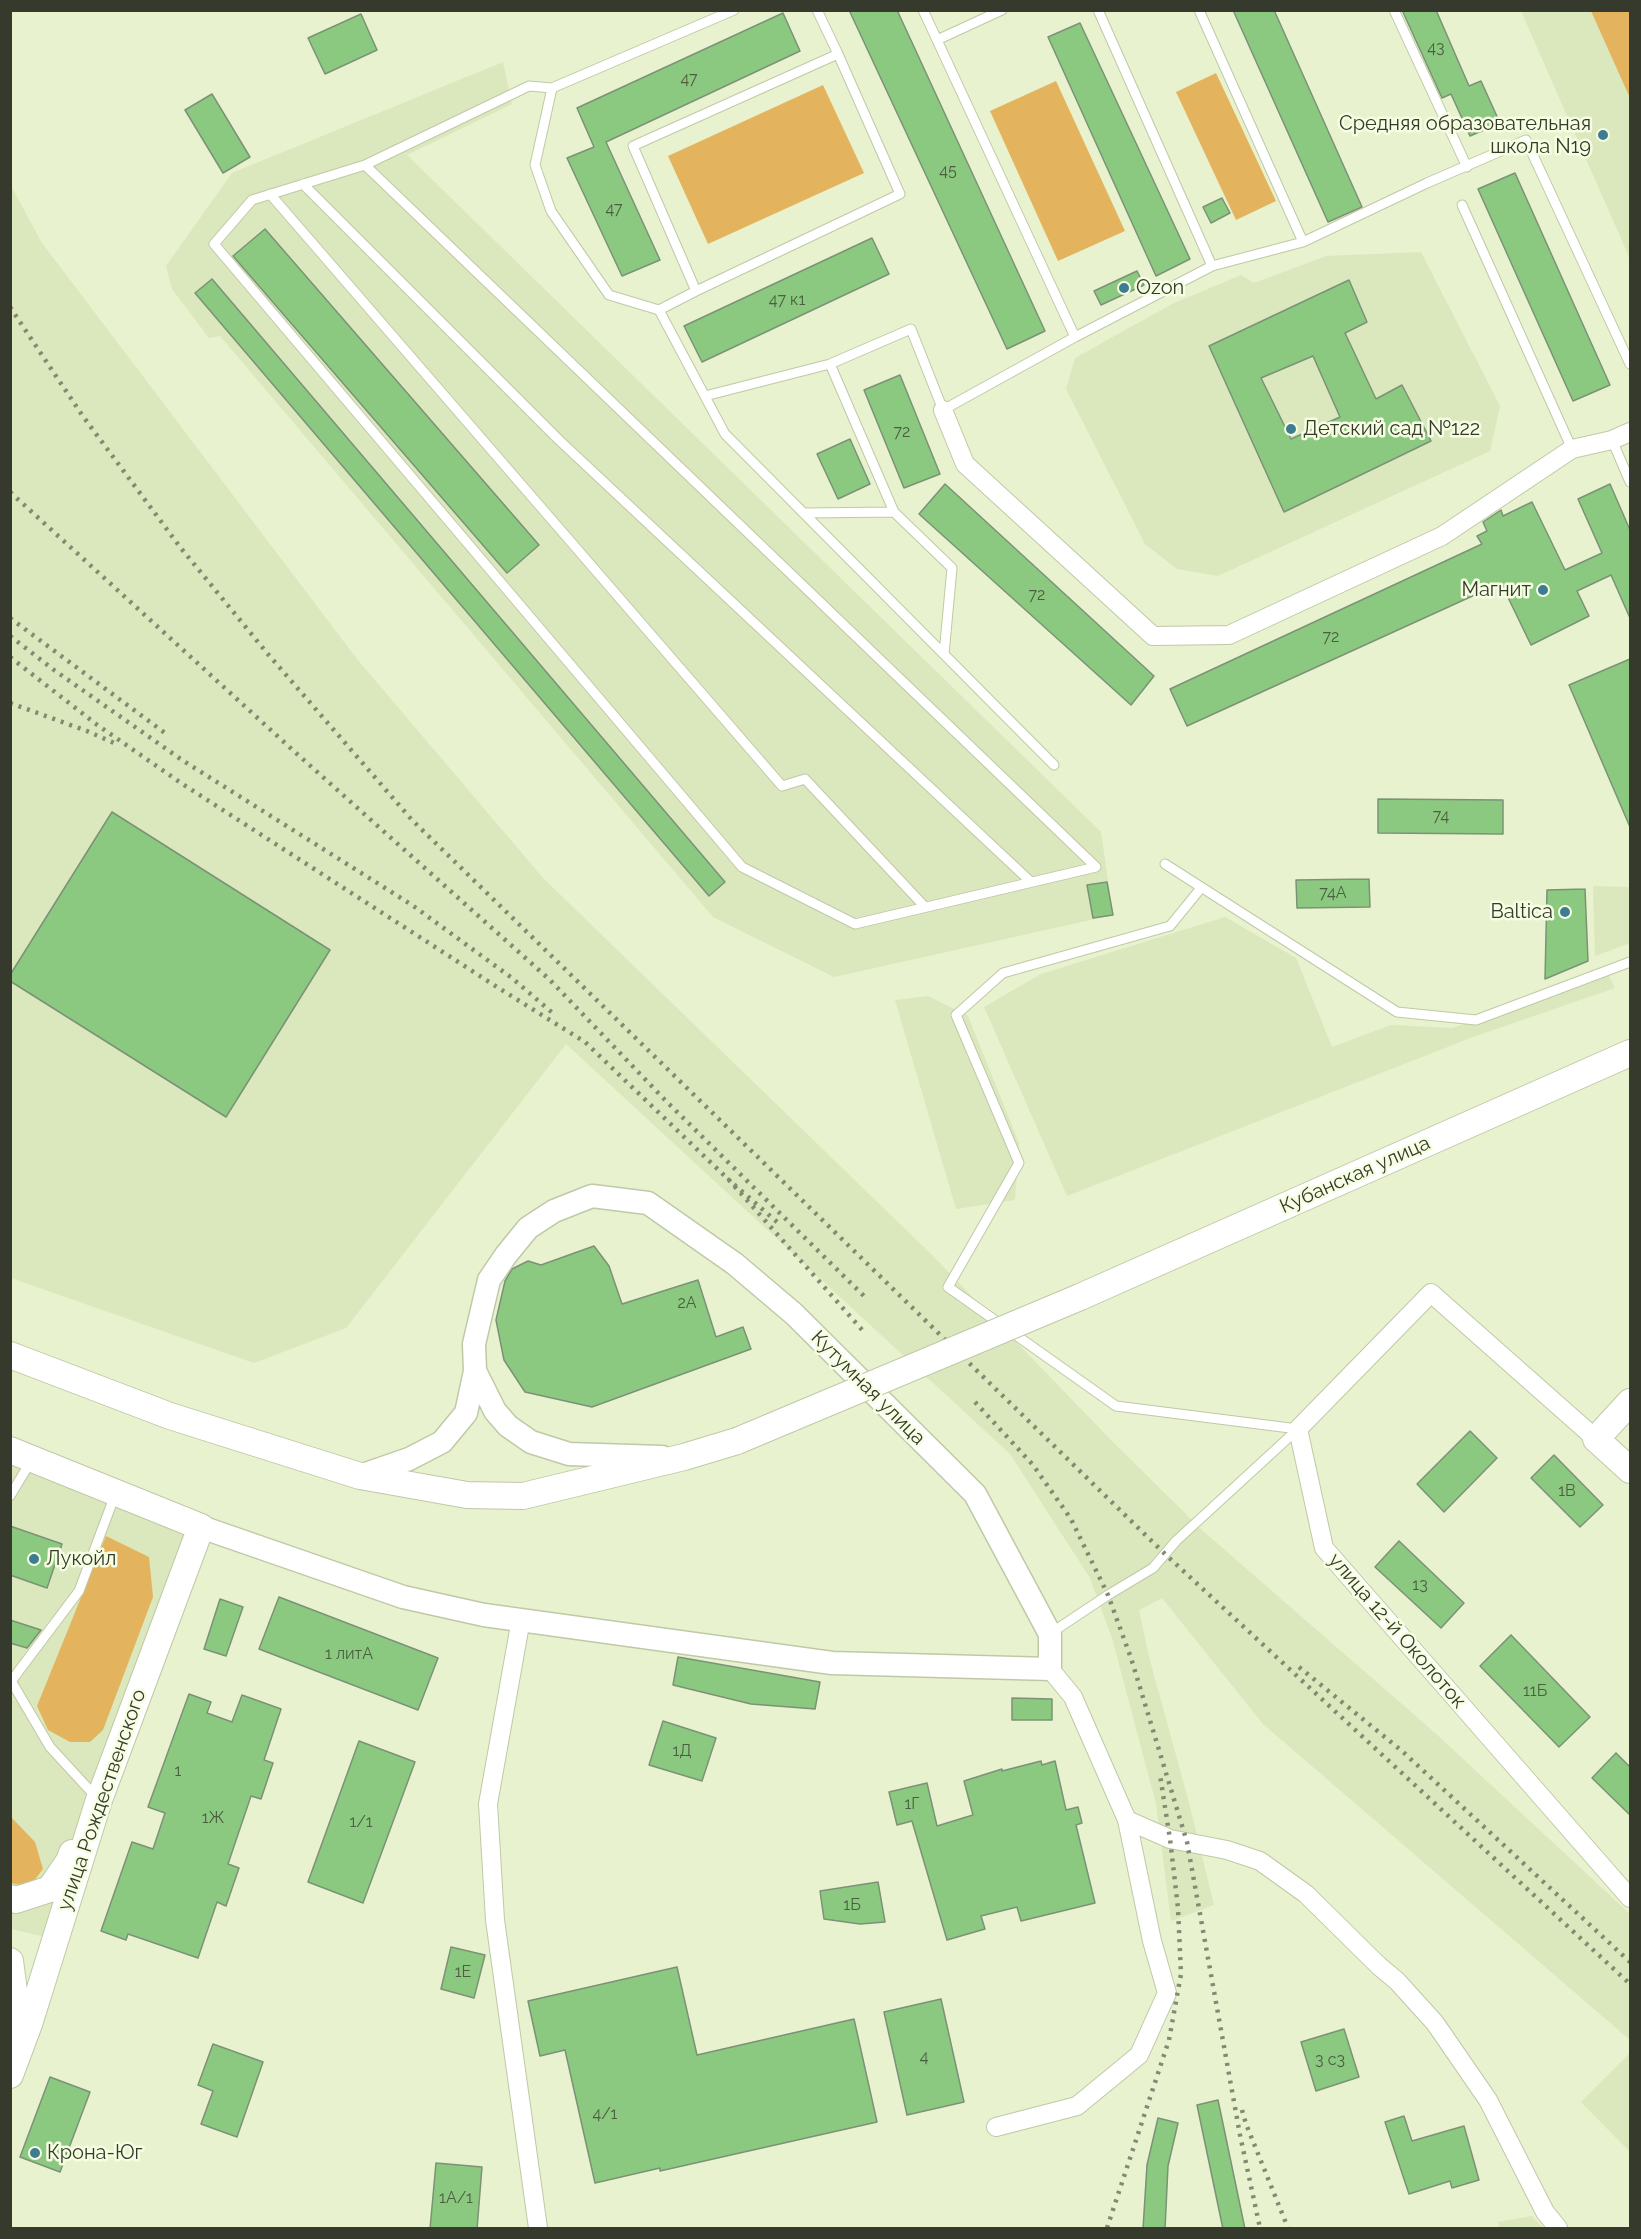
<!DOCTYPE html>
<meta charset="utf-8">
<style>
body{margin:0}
#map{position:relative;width:1641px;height:2239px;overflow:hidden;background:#e8f2ce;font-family:Raleway,sans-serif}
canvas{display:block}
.frame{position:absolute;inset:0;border:12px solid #363a2c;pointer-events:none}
</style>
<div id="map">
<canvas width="1641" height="2239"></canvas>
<div class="frame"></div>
</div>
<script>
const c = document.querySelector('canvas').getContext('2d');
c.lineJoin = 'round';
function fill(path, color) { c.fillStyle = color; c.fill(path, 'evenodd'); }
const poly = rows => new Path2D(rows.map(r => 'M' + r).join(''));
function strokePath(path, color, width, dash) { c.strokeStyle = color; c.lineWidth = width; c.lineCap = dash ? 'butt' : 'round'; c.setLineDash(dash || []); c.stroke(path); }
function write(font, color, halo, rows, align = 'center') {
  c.font = font + ' Raleway,sans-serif'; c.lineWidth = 5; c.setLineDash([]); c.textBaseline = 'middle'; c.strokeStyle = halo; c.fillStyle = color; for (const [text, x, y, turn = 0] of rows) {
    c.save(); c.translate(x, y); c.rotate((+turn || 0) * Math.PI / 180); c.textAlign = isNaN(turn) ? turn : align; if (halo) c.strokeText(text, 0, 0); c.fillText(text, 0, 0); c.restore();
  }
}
fill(poly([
 [1521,11,1630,11,1630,259],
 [503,62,512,104,407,155,1101,832,1113,915,834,977,713,917,220,336,209,338,172,289,166,266,232,173],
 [10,184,42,243,357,659,543,878,932,1255,1111,1440,1203,1531,1434,1732,1630,1914,1630,2040,1263,1724,1162,1598,1139,1610,1149,1657,1188,1799,1214,1905,1171,1921,1156,1804,1112,1638,1090,1578,1010,1454,566,1044,346,1328,254,1363,11,1278],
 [1421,252,1500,406,1490,451,1218,576,1177,569,1145,544,1066,389,1075,358,1172,304,1241,275,1254,283,1326,256],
 [1593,886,1630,887,1630,943,1595,956],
 [1225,917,1296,958,1332,1047,1391,1025,1452,1028,1608,974,1615,988,1473,1037,1067,1196,984,1007,1041,974],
 [928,996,968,1016,1019,1143,1015,1200,956,1209,895,1000],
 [11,1436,207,1518,63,1941,11,1929],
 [1630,2053,1630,2152,1581,2102],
 [1532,2216,1543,2228,1499,2228,1498,2222]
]), '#dbe7bc');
fill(poly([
 [1591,11,1630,11,1630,98],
 [1216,73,1276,201,1236,220,1176,92],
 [1056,81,1125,231,1058,261,990,111],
 [823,85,864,173,708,244,668,156],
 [106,1536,149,1557,153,1597,103,1730,90,1742,70,1742,48,1730,37,1706],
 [10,1816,35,1842,43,1869,29,1887,11,1883]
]), '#e4b35d');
const building = poly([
 [849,10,897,10,1045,331,1007,349,849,10],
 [1233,10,1274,10,1362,207,1328,222,1233,10],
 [1402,10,1436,10,1469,86,1481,81,1500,123,1470,136,1451,94,1442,98,1402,10],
 [783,13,800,51,606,142,660,260,622,276,567,158,594,147,577,108,783,13],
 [361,14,377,50,325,74,308,38,361,14],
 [1080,23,1190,259,1156,276,1048,37,1080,23],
 [212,94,250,157,223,173,185,110,212,94],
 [1515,173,1610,385,1573,401,1478,189,1515,173],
 [1222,198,1230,213,1211,223,1203,207,1222,198],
 [265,229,539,545,507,573,233,256,265,229],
 [872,238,889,274,702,362,684,326,872,238],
 [1137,271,1144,285,1101,305,1094,291,1137,271],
 [212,279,725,882,709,896,195,293,212,279],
 [1349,280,1367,322,1345,333,1376,399,1402,385,1431,441,1284,512,1209,346,1349,280],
 [1313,356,1340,417,1291,439,1261,378,1313,356],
 [900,375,940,474,904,488,864,390,900,375],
 [850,439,870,484,838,499,817,454,850,439],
 [945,484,1154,676,1131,705,919,514,945,484],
 [1610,484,1630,530,1630,618,1611,575,1577,591,1589,616,1531,645,1501,583,1187,726,1170,689,1482,544,1477,536,1487,531,1483,522,1501,510,1503,516,1532,502,1565,570,1602,553,1578,499,1610,484],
 [1630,659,1630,827,1569,685,1630,659],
 [1378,799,1503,800,1503,834,1378,833,1378,799],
 [112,812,330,950,226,1117,10,981,10,975,112,812],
 [1369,879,1370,907,1297,908,1296,880,1369,879],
 [1107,882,1113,915,1093,918,1087,885,1107,882],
 [1585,889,1588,961,1545,979,1547,890,1585,889],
 [594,1246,609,1266,622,1304,698,1280,716,1337,743,1327,751,1349,592,1407,525,1392,504,1360,496,1320,505,1281,512,1269,528,1261,541,1265,594,1246],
 [1470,1431,1497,1458,1444,1512,1417,1484,1470,1431],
 [1554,1455,1603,1505,1580,1527,1531,1478,1554,1455],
 [10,1526,62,1544,47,1588,10,1575,10,1526],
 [1399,1541,1464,1603,1441,1628,1375,1567,1399,1541],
 [279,1597,438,1658,418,1710,259,1649,279,1597],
 [220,1599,243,1607,226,1656,204,1649,220,1599],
 [10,1620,41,1630,27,1648,10,1643,10,1620],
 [1511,1635,1590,1717,1559,1747,1480,1666,1511,1635],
 [678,1657,820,1682,815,1709,751,1704,673,1685,678,1657],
 [189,1694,211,1702,207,1713,232,1722,242,1695,281,1709,264,1760,273,1763,261,1799,251,1796,228,1864,239,1868,226,1906,217,1902,198,1958,128,1934,126,1940,101,1931,132,1842,153,1849,165,1813,148,1807,189,1694],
 [1012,1698,1052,1699,1052,1720,1012,1720,1012,1698],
 [663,1721,716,1738,702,1781,649,1765,663,1721],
 [359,1741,415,1762,363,1903,308,1882,359,1741],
 [1616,1753,1630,1767,1630,1815,1592,1778,1616,1753],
 [1041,1761,1042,1765,1055,1761,1066,1810,1078,1807,1082,1823,1076,1825,1095,1903,1021,1921,1017,1907,981,1916,985,1929,947,1940,912,1821,897,1825,889,1792,927,1783,937,1826,973,1815,964,1781,1002,1769,1002,1771,1041,1761],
 [878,1882,885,1922,860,1924,824,1919,820,1891,878,1882],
 [451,1947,485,1955,474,1998,441,1989,451,1947],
 [677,1967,697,2055,854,2019,877,2122,660,2171,660,2168,595,2183,565,2050,540,2056,528,2001,677,1967],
 [941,1999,964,2102,907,2115,884,2012,941,1999],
 [1344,2029,1359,2077,1316,2091,1301,2042,1344,2029],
 [213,2044,263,2062,237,2137,201,2124,213,2091,198,2085,213,2044],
 [50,2077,90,2092,60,2172,20,2157,50,2077],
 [1218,2100,1245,2229,1223,2229,1197,2105,1218,2100],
 [1404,2116,1412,2141,1464,2126,1479,2180,1452,2188,1450,2181,1409,2194,1385,2122,1404,2116],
 [1158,2118,1178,2123,1168,2166,1165,2229,1143,2229,1147,2165,1158,2118],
 [436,2163,482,2167,477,2229,430,2229,436,2163]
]);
fill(building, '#8cc980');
strokePath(building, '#7b9277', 1.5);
const service = poly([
 [817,10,838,54,900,194,696,291,633,146,838,54],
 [923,10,937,40],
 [1002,10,937,40,1075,337],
 [1098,10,1212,266],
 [1199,10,1303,242],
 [1394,10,1467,167],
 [552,88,535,165,551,211,609,295,659,310,725,434,1054,765],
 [365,165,1096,867,855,924,742,867,214,244,252,200,365,165,529,86,552,88,734,10],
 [303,184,559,440,1031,882],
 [270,194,782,786,805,779,925,907],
 [1462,205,1572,449],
 [659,310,696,291],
 [705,396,830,364],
 [1612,440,1630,482],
 [894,512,830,364,911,329,943,410,1075,337,1212,266,1303,242,1427,183,1526,140,1630,364],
 [805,513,894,512,952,568,944,654],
 [1165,864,1397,1012,1476,1020,1630,962],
 [1201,888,1170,926,1003,973,956,1015,1019,1163,948,1287,1116,1406,1298,1429],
 [10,1496,31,1461],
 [1051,1633,1108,1595,1153,1568,1176,1541,1298,1429],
 [10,1679,50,1747,96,1797],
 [12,1680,79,1591,115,1495]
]);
const minor = poly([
 [943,410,965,464,1153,636,1229,635,1442,536,1572,449,1612,440,1630,432],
 [1596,1439,1431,1293,1298,1429,1324,1548,1630,1898],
 [521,1619,488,1804,495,1920,538,2228],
 [1050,1669,1073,1697,1127,1820,1170,1839,1227,1850,1260,1861,1306,1894,1379,1966,1397,1981,1435,2023,1488,2100,1545,2212,1558,2228],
 [996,2127,1077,2106,1139,2055,1167,1993,1152,1941,1127,1820]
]);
const tertiary = poly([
 [475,1371,495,1411,508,1426,531,1442,569,1454,662,1457],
 [201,1527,403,1597,484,1615,832,1663,1050,1669,1050,1634,975,1494,794,1314,735,1264,648,1203,592,1196,554,1211,528,1228,506,1255,489,1280,474,1344,475,1371,466,1413,442,1442,409,1459,360,1476]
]);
const secondary = poly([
 [1080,1297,1630,1053],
 [10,1355,170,1416,360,1476,467,1495,523,1496,684,1457,737,1441],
 [1630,1402,1596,1439,1630,1470],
 [10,1450,201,1527,99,1800,29,2024,10,2075],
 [10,1898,16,1900,50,1889,69,1861,72,1853],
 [10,1961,16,2007,10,2024]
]);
strokePath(service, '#bfc9a7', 11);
strokePath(minor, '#bfc9a7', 20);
strokePath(tertiary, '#bfc9a7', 25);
strokePath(secondary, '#bfc9a7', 28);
strokePath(service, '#fff', 9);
strokePath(minor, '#fff', 18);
strokePath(tertiary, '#fff', 22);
strokePath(secondary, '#fff', 26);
strokePath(poly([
 [10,307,82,415,180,547,267,653,412,820,1165,1554,1630,1984],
 [10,492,296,753,549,979,665,1100,868,1300],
 [10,618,169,736],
 [10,636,54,670,182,760,412,905,512,978,556,1016],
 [10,657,96,724,181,783,497,987,585,1042,729,1180],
 [10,703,87,731,114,743],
 [777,1222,729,1180,865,1333],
 [975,1402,1033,1465,1071,1519,1108,1595,1131,1658,1187,1842,1240,2135,1260,2228],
 [1299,1667,1402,1751,1630,1962],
 [1242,2110,1246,2124,1288,2228],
 [1107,2228,1169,2040,1181,1974,1178,1908,1170,1839,1160,1775]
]), '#838a73', 4.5, [3, 6]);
const secondaryBridge = poly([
 [737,1441,1080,1297]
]);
strokePath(secondaryBridge, '#bfc9a7', 28, []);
strokePath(secondaryBridge, '#fff', 26);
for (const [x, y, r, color] of [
 [1603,135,6,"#3e7d91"],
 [1124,288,6,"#3e7d91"],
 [1291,429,6,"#3e7d91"],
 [1543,590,6,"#3e7d91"],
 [1565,912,6,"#3e7d91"],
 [34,1559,6,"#3e7d91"],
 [35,2153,6,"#3e7d91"]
]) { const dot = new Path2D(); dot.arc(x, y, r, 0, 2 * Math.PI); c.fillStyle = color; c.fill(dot); strokePath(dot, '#f6fee2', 2); }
write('16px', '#4c5e41', null, [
 ["43",1436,48],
 ["47",689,79],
 ["45",948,171],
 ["47",614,209],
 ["47 к1",787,300],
 ["72",902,432],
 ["72",1037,595],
 ["72",1331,637],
 ["74",1441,816],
 ["74А",1333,893],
 ["2А",687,1303],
 ["1В",1567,1491],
 ["13",1420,1585],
 ["1 литА",349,1654],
 ["11Б",1535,1691],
 ["1Д",682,1751],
 ["1",178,1771],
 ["1Г",912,1804],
 ["1Ж",213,1818],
 ["1/1",361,1822],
 ["1Б",852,1905],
 ["1Е",463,1972],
 ["4",924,2057],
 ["3 с3",1330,2060],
 ["4/1",605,2114],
 ["1А/1",456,2198]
]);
write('20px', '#363a2c', '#f6fee2', [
 ["Средняя образовательная",1591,124,"right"],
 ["школа N19",1591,147,"right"],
 ["Ozon",1136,288],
 ["Детский сад №122",1303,429],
 ["Магнит",1531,590,"right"],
 ["Baltica",1553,912,"right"],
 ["Лукойл",46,1559],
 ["Крона-Юг",47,2153]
], 'left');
write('20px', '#363a2c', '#f6fee2', [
 ["Кубанская улица",1355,1175,-24],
 ["Кутумная улица",868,1388,45],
 ["улица 12-й Околоток",1397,1631,49],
 ["улица Рождественского",102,1800,-71]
]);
</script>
